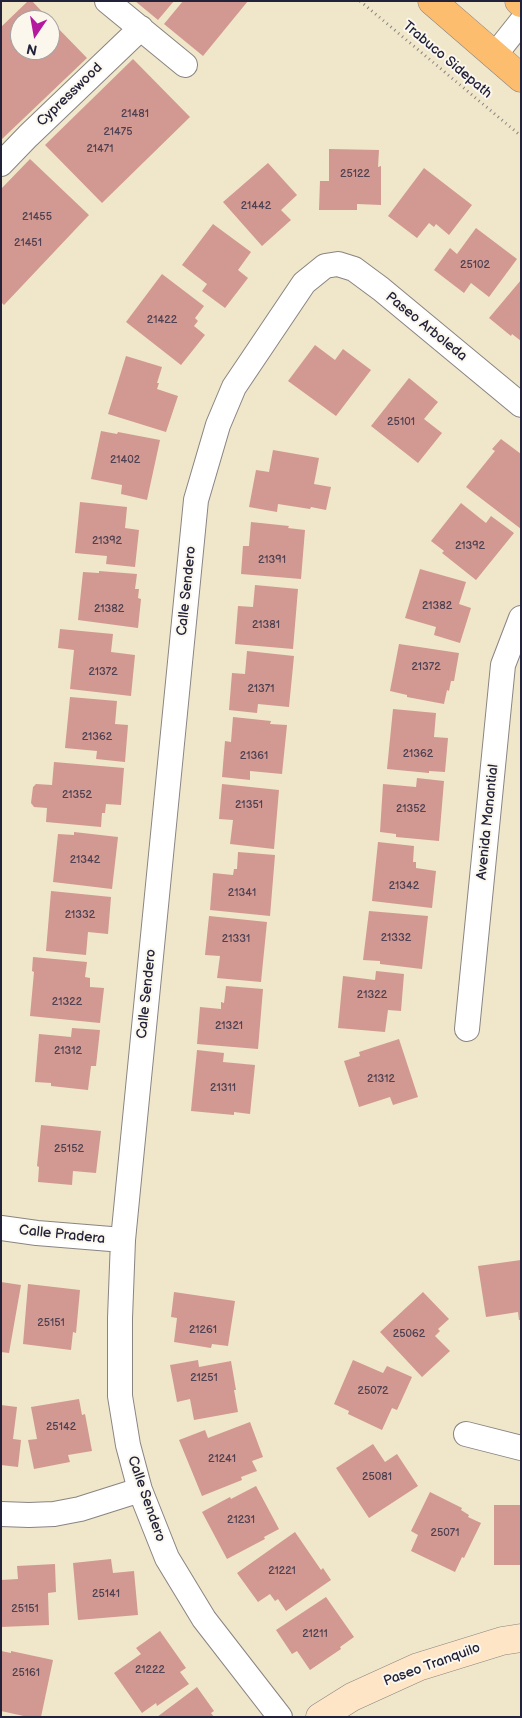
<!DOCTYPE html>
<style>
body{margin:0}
#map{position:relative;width:522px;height:1718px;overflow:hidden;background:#f0e6ca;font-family:"Balsamiq Sans",sans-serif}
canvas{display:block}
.frame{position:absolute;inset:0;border:2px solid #22223b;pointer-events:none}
.north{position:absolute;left:10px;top:10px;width:50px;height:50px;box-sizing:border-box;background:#fbf7ec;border:1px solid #a4a2a5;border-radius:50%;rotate:192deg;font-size:14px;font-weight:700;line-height:20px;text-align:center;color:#22223b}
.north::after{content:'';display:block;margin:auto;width:18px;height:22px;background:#b5179e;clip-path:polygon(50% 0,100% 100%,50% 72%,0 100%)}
</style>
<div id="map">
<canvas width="522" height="1718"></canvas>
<div class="frame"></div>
<div class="north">N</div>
</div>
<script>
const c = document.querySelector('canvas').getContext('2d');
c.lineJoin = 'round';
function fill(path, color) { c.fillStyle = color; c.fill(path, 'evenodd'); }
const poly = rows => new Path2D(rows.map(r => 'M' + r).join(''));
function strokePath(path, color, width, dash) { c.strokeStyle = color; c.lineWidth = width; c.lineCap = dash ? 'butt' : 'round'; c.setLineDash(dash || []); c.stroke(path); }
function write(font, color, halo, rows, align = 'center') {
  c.font = font + ' "Balsamiq Sans",sans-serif'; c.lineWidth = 4; c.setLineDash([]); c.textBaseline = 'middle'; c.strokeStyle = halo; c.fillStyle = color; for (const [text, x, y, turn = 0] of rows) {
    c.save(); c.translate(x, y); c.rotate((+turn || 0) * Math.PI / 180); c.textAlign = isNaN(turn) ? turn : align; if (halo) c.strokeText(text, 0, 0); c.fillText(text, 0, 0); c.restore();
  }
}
fill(poly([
 [28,1,32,1,50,20,20,20,20,50,50,50,50,20,87,58,1,140,1,27],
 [135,1,174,1,158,20],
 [183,1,248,1,203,56,164,24],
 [133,59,190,117,102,203,45,145],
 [329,149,379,150,378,167,381,166,381,205,357,204,357,210,319,210,320,181,329,181],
 [30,159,89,215,4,305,1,302,1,189],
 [268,163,297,195,281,210,291,220,262,246,223,202],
 [424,168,472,205,449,235,436,224,434,227,429,223,417,238,388,216],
 [213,224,251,252,238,270,248,278,225,308,202,291,207,284,182,265],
 [476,228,517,259,489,297,471,283,464,293,434,270,450,248,457,254],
 [162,274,204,306,195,318,198,321,194,326,205,335,181,365,126,322],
 [521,280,521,341,512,334,511,336,489,318],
 [315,345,335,360,343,349,371,370,336,416,288,381],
 [126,356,162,367,157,383,159,383,157,389,178,396,166,432,108,414],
 [409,378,438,402,424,419,442,433,418,463,371,426],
 [101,431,117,434,118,432,160,440,147,500,121,494,122,485,91,479],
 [501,439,521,454,521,529,466,487,495,451,492,449],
 [273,450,319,458,314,484,331,487,326,510,311,507,310,509,278,504,277,512,249,507,256,470,269,472],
 [80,502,127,507,125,528,139,530,135,567,106,564,107,556,75,553],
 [461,503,486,523,491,516,514,533,476,580,442,553,444,551,431,541],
 [251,522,289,526,288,528,305,530,301,579,241,574,243,546,249,546],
 [420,569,466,582,459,604,471,608,460,643,434,635,436,627,405,618],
 [99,571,137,574,135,589,139,589,138,598,141,599,138,628,78,620,83,572,99,573],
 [255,585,298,589,293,649,235,644,238,606,253,607],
 [60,629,113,634,111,652,135,655,131,696,70,689,74,650,58,648],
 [399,644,459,653,454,681,451,681,449,691,447,690,444,704,407,697,407,695,390,691],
 [247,651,294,656,289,707,258,704,257,713,229,710,232,673,245,674],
 [70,697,117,701,115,724,128,725,125,762,96,759,97,751,65,748],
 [393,709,436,713,434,737,448,738,445,772,429,771,429,773,387,769],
 [233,717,271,721,270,724,287,725,282,774,250,771,250,780,222,777,225,741,231,742],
 [54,762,124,768,121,805,106,804,105,813,102,813,101,827,46,822,47,808,34,807,31,803,33,787,36,784,52,785],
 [417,778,444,781,439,841,396,837,396,834,380,832,383,784,416,787],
 [222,784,279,790,274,849,230,844,233,820,219,819],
 [74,832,118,837,112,889,53,882,58,834,74,835],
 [378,842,414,846,413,862,416,862,416,868,436,871,432,908,372,901],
 [238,852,275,855,270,916,210,910,213,873,233,875,234,869,237,869],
 [51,891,111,897,108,934,88,932,86,955,46,951],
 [369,911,428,916,422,969,380,964,380,961,363,960],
 [209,916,267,922,261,982,217,978,220,956,205,955],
 [33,957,87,962,85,977,90,978,90,987,104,988,100,1023,30,1016,34,972,32,971],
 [376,971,404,974,401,1011,388,1010,385,1032,338,1028,343,976,375,980],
 [226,986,263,989,258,1049,197,1044,200,1007,221,1009,221,1002,224,1003],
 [72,1028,100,1030,96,1066,91,1066,88,1090,51,1086,51,1083,35,1082,39,1034,71,1037],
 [399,1039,418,1097,393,1105,390,1097,359,1107,344,1061,360,1056,359,1052],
 [197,1050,224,1053,223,1062,255,1065,250,1114,234,1112,234,1115,191,1111],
 [41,1125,101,1131,96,1173,73,1171,72,1185,38,1182,39,1167,37,1166],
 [521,1260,521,1320,519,1320,518,1312,486,1317,478,1266],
 [1,1282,21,1285,9,1353,1,1352],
 [28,1284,80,1290,76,1333,73,1332,71,1350,23,1344],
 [174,1292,235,1301,228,1346,212,1344,211,1348,174,1342,177,1318,171,1317],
 [423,1292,449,1319,438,1329,440,1331,435,1336,450,1351,422,1377,380,1332],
 [198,1360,199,1367,231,1361,236,1390,234,1390,238,1412,194,1420,190,1399,177,1402,170,1365],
 [353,1360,383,1373,387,1366,412,1377,397,1410,392,1408,382,1430,348,1414,349,1411,334,1404],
 [79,1399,82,1415,85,1414,92,1451,68,1455,70,1462,34,1469,28,1440,37,1439,31,1407],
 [1,1405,17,1407,13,1439,21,1440,18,1467,1,1465],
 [250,1422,263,1457,252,1461,257,1471,241,1477,242,1480,202,1496,179,1440,205,1430,208,1438],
 [373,1444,385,1462,397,1454,418,1486,369,1518,336,1468],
 [256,1486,279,1529,264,1537,265,1539,227,1559,202,1512,230,1497,231,1499],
 [430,1492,462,1508,461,1510,469,1515,468,1517,481,1523,464,1558,462,1557,455,1572,411,1551,418,1535,411,1531],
 [494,1505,521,1505,521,1565,494,1565],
 [295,1532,321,1570,323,1568,331,1580,286,1611,278,1599,275,1601,270,1594,258,1602,237,1573],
 [111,1559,113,1573,134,1571,138,1615,78,1620,73,1563],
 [55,1564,56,1592,48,1593,49,1625,1,1627,1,1580,18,1579,17,1566],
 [326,1597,354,1637,340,1647,341,1649,310,1670,297,1651,292,1654,276,1630],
 [160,1631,186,1668,180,1672,189,1684,157,1706,156,1703,142,1713,114,1673,141,1654,136,1648],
 [1,1651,11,1653,11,1651,53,1660,41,1717,28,1717,1,1711],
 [197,1687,214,1711,211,1713,214,1717,157,1717]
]), '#d19992');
const street = poly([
 [107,1,185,65],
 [494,56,521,22],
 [1,164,28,136,141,28],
 [467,1029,503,665,521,618],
 [1,1228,37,1233,123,1240],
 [466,1434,521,1448],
 [1,1514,29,1515,54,1514,80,1509,140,1490],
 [280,1717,204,1619,167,1558,140,1490,128,1445,120,1396,120,1318,123,1240,196,500,218,425,234,387,304,283,325,266,338,264,354,269,381,289,521,405]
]);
const secondary = poly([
 [320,1717,352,1697,418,1667,502,1641,521,1638]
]);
const primary = poly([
 [432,1,521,78],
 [519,1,521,3]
]);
strokePath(street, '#898482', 26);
strokePath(secondary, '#898482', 29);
strokePath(primary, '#898482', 29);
strokePath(poly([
 [360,1,521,136]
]), '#898482', 3, [1, 4]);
strokePath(street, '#fff', 24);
strokePath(secondary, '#fee5c5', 28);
strokePath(primary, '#fcbd6f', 28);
write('11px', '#4e4051', null, [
 ["21481",135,114],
 ["21475",118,132],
 ["21471",100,149],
 ["25122",355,174],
 ["21442",256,206],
 ["21455",37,217],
 ["21451",28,243],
 ["25102",475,265],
 ["21422",162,320],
 ["25101",401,422],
 ["21402",125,460],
 ["21392",107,541],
 ["21392",470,546],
 ["21391",272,560],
 ["21382",437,606],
 ["21382",109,609],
 ["21381",266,625],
 ["21372",426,667],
 ["21372",103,672],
 ["21371",261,689],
 ["21362",97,737],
 ["21362",418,754],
 ["21361",254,756],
 ["21352",77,795],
 ["21351",249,805],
 ["21352",411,809],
 ["21342",85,860],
 ["21342",404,886],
 ["21341",242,893],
 ["21332",80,915],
 ["21332",396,938],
 ["21331",236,939],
 ["21322",372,995],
 ["21322",67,1002],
 ["21321",229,1026],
 ["21312",68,1051],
 ["21312",381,1079],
 ["21311",223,1088],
 ["25152",69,1149],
 ["25151",51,1323],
 ["21261",203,1330],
 ["25062",409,1334],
 ["21251",204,1378],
 ["25072",373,1391],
 ["25142",61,1427],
 ["21241",222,1459],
 ["25081",377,1477],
 ["21231",241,1520],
 ["25071",445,1533],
 ["21221",282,1571],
 ["25141",106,1594],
 ["25151",25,1609],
 ["21211",315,1634],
 ["21222",150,1670],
 ["25161",26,1673]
]);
write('14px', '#22223b', '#fbf7ec', [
 ["Trabuco Sidepath",447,60,40],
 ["Cypresswood",70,95,-44],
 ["Paseo Arboleda",426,327,39],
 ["Calle Sendero",187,591,-84],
 ["Avenida Manantial",488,822,-84],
 ["Calle Sendero",147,994,-84],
 ["Calle Pradera",62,1235,6],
 ["Calle Sendero",146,1499,71],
 ["Paseo Tranquilo",432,1665,-20]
]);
</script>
